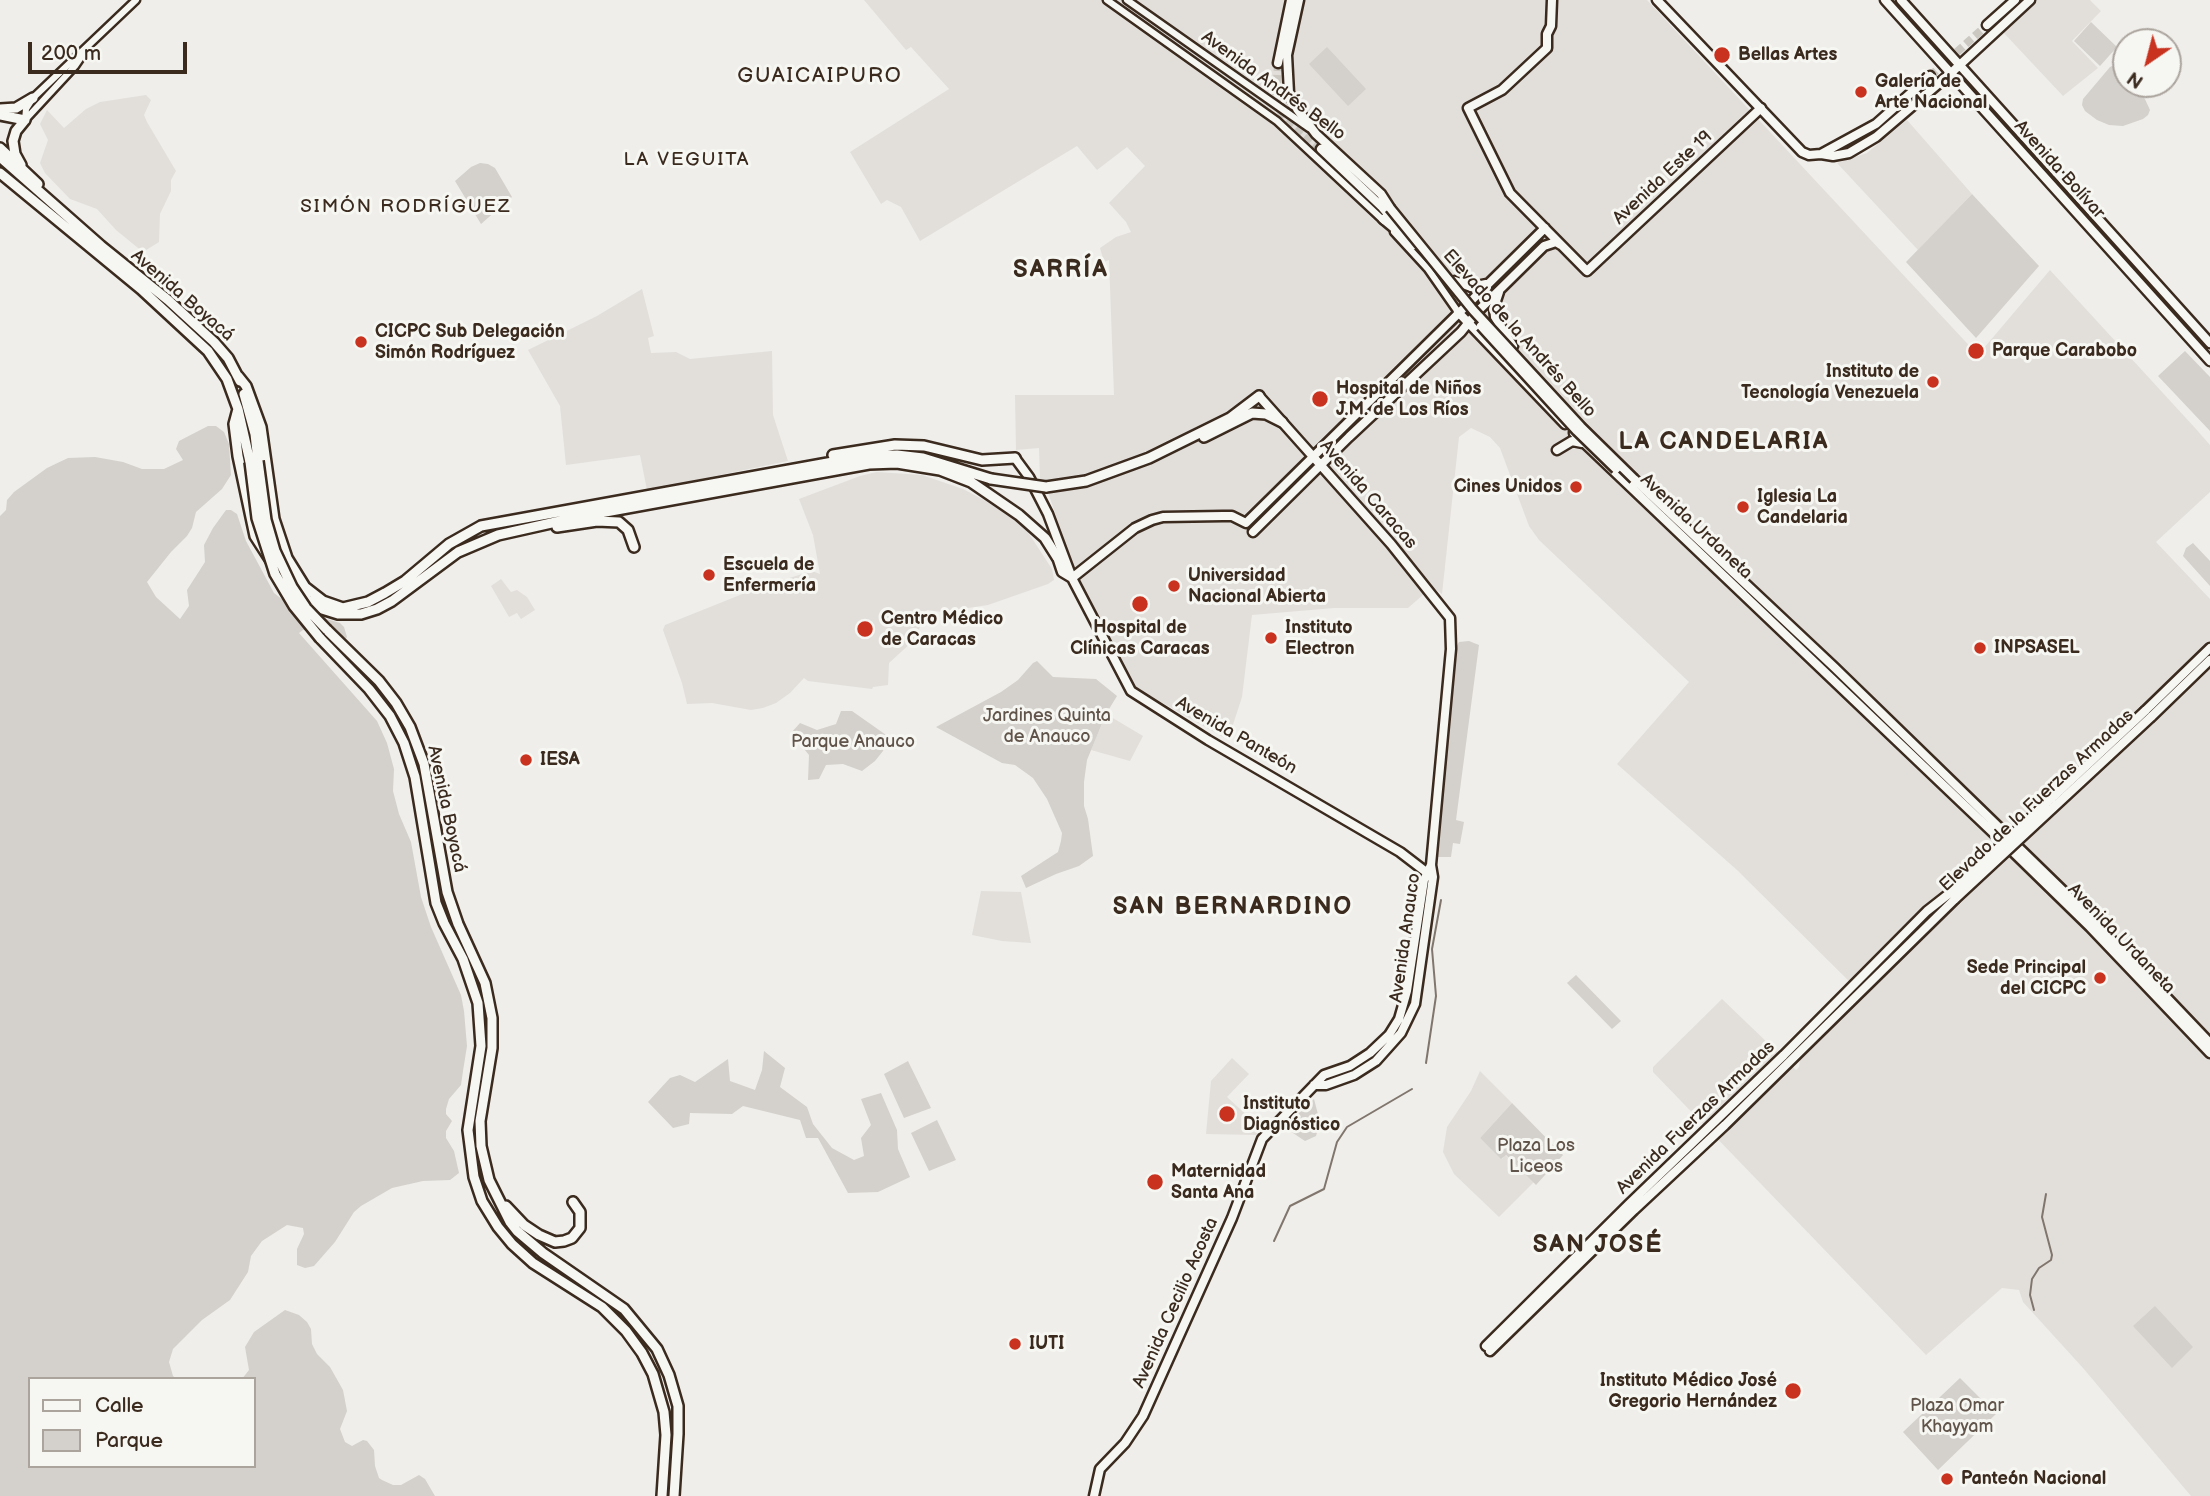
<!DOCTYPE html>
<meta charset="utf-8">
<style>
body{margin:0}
#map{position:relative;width:2210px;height:1496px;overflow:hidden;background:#efeeea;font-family:"Balsamiq Sans",sans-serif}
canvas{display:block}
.legend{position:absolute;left:28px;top:1377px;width:228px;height:91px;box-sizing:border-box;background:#f6f6f2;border:2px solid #aba49d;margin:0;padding:9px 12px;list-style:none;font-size:21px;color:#3b2a1e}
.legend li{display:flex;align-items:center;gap:14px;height:35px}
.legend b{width:35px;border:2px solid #aba49d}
.north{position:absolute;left:2112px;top:28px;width:70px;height:70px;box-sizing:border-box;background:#f6f6f2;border:2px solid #aba49d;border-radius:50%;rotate:215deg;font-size:19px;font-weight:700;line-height:28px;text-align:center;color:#3b2a1e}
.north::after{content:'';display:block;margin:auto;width:24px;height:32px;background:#c8321e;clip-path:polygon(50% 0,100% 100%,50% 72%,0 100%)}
.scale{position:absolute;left:28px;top:42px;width:159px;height:32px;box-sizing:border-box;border:4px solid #3b2a1e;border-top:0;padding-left:9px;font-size:21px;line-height:24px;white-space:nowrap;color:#3b2a1e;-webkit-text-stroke:5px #f6f6f2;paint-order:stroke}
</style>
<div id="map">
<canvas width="2210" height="1496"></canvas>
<ul class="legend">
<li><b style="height:9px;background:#f6f6f2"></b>Calle</li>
<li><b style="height:19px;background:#d4d1cc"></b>Parque</li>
</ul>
<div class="north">N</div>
<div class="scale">200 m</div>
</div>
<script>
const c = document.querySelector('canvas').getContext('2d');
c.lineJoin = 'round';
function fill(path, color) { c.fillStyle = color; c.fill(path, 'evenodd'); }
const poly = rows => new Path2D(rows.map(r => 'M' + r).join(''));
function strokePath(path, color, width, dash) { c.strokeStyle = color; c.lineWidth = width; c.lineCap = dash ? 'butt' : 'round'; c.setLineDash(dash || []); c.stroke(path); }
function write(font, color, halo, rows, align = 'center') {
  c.font = font + ' "Balsamiq Sans",sans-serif'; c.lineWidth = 6; c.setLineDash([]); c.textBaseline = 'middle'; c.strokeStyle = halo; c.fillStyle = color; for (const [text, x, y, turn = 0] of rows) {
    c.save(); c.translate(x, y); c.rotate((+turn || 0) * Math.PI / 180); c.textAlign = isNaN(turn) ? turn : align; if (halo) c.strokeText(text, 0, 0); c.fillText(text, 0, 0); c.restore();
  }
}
fill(poly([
 [864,0,1647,0,1978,355,2050,270,2196,429,2210,445,2210,492,2156,542,2210,599,2210,1496,2191,1496,2083,1368,2023,1302,2019,1290,2002,1288,1926,1355,1653,1072,1653,1067,1722,999,1796,1070,1799,1067,1800,1059,1865,997,1737,870,1617,764,1689,682,1539,540,1529,526,1500,448,1490,437,1471,428,1459,437,1442,594,1432,587,1408,608,1334,608,1252,615,1242,697,1228,740,1138,689,1130,681,1119,665,1106,640,1072,564,1047,489,1040,479,1039,448,1016,450,1015,395,1114,395,1109,260,1104,262,1100,248,1116,237,1131,232,1126,222,1109,203,1145,166,1127,147,1097,170,1077,146,920,241,901,207,887,200,881,204,850,152,949,89,911,47,906,50],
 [2036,0,2090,0,2101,11,2072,41,2098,68,2063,96,2002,31],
 [146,95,151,100,144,115,147,122,176,171,171,180,171,191,160,214,159,242,143,252,116,230,97,209,70,199,45,173,40,163,48,140,40,124,47,110,64,128,86,109,100,102],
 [1907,120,1972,194,1918,250,1837,163,1867,153],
 [642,289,654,336,648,338,651,353,676,352,690,359,772,351,773,415,788,461,647,490,640,455,566,465,560,406,528,350,597,316],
 [877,472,922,475,963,489,986,501,1024,526,1052,569,1054,580,1048,584,988,605,942,612,927,610,918,620,920,627,913,641,889,663,888,685,873,687,872,689,808,681,804,678,790,693,776,703,763,708,751,710,712,703,687,704,682,683,663,630,665,625,760,587,812,571,820,574,813,535,799,499,860,476],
 [501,579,511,592,517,590,527,597,535,610,521,619,517,613,509,617,491,586],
 [1106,714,1143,736,1130,761,1091,750],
 [981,891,1021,892,1031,943,1002,941,972,935],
 [1232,1058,1249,1074,1227,1097,1265,1132,1256,1135,1206,1134,1211,1081],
 [1480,1071,1512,1103,1480,1138,1502,1159,1505,1155,1534,1182,1499,1217,1454,1174,1443,1152,1447,1127,1471,1091]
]), '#e2dfdb');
fill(poly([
 [2091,22,2117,47,2100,66,2074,41],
 [1327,47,1366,89,1348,106,1309,64],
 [2119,63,2126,65,2126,84,2138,84,2150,110,2148,115,2143,119,2123,126,2109,125,2097,120,2085,111,2082,105,2083,99,2110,67],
 [480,163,488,164,495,168,512,197,481,224,455,181,471,167],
 [1972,194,2039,266,1976,338,1906,262],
 [2185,351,2210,377,2210,431,2158,376],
 [208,426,216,426,224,432,229,444,231,475,222,489,196,512,192,528,187,536,171,552,147,582,156,597,180,619,189,606,187,590,205,562,204,545,213,528,226,510,231,510,237,514,246,541,274,593,296,610,340,623,344,627,347,637,343,643,329,634,303,630,299,633,377,721,387,743,394,769,393,791,399,814,411,842,421,897,431,927,461,995,464,1011,467,1046,463,1071,461,1085,449,1099,446,1109,446,1114,452,1121,446,1131,446,1138,454,1151,459,1173,450,1180,423,1181,392,1188,361,1206,354,1212,335,1242,314,1266,305,1268,297,1265,297,1249,304,1234,303,1228,287,1225,262,1241,251,1256,248,1272,230,1300,202,1320,173,1349,169,1362,173,1376,177,1379,30,1379,30,1466,254,1466,254,1379,242,1379,249,1370,245,1347,254,1332,285,1310,299,1315,307,1322,311,1329,312,1344,317,1354,330,1367,343,1390,347,1411,340,1429,345,1442,352,1446,363,1440,367,1441,374,1450,375,1466,379,1478,382,1480,393,1485,401,1485,419,1475,425,1479,435,1496,0,1496,0,516,6,510,7,500,14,492,47,468,68,458,95,457,123,462,142,469,164,469,183,460,176,449,179,441],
 [2193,543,2210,561,2210,586,2183,556,2186,548],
 [1469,641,1479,645,1456,820,1464,822,1460,844,1453,843,1451,857,1438,857,1456,647,1459,642],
 [1037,661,1053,677,1096,679,1117,696,1106,714,1087,760,1084,782,1084,806,1088,819,1093,856,1079,866,1056,874,1026,888,1021,876,1058,852,1061,841,1062,833,1047,799,1033,778,1015,765,1002,763,936,727,1001,692,1018,680,1033,663],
 [841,711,852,711,889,737,883,751,875,761,862,771,843,764,826,765,819,779,808,780,809,755,791,733,800,723,817,730,836,724],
 [1576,975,1621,1021,1612,1029,1567,983],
 [764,1051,785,1068,780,1087,807,1107,813,1124,832,1148,854,1160,864,1156,861,1138,871,1125,861,1099,881,1093,897,1130,898,1149,910,1177,878,1192,848,1193,818,1138,806,1138,800,1120,743,1106,732,1114,690,1113,689,1124,673,1128,648,1102,670,1078,680,1075,695,1082,728,1059,730,1081,755,1090,762,1070],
 [908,1061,931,1108,904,1118,884,1074],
 [1314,1099,1320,1122,1316,1136,1305,1141,1284,1127],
 [1512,1103,1563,1155,1536,1185,1506,1155,1501,1159,1480,1138],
 [937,1120,956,1160,929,1171,911,1133],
 [2155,1306,2193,1347,2172,1368,2133,1326],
 [1960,1378,1996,1414,1938,1470,1903,1432]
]), '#d4d1cc');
strokePath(poly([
 [1426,1063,1436,996,1432,949,1441,900],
 [1274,1241,1290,1206,1324,1189,1337,1142,1347,1127,1412,1089],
 [2034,1310,2030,1295,2032,1279,2039,1268,2051,1260,2052,1255,2042,1217,2046,1194]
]), '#81766d', 2);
strokePath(poly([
 [1278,63,1276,97,1280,110,1285,118,1321,149],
 [1930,76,1987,25]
]), '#cbc7c1', 8, [8, 4]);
const minor = poly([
 [1107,0,1277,121,1384,221],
 [1127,0,1309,128],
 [25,120,26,109,33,98,136,0],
 [25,120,75,66,86,50],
 [1394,232,1428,269,1458,312]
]);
const major = poly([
 [1299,0,1287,55,1289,93,1297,109,1316,134,1381,194,1390,208],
 [1552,0,1551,26,1547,34,1547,48,1502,90,1468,108,1510,193,1587,271,1761,108],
 [1657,0,1802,152,1809,155,1821,154,1876,124,1930,76],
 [1885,0,2210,361],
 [1901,0,2210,343],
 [1987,25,2015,0],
 [1278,63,1291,0],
 [1321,149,1381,206,1414,245],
 [1821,154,1833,156,1849,153,1876,137,1951,73,2030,0],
 [1383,219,1401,234],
 [1455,281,1471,287,1486,284],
 [1499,292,1494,307,1495,317,1513,346],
 [1458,312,1565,424],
 [1259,396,1391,544,1450,618,1451,649,1431,865,1433,877,1415,1004,1401,1033,1376,1061,1354,1075,1326,1085,1314,1085],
 [1574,433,2004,843],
 [1557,450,1572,441,1582,443],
 [1015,458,1029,477,1048,514,1072,578,1131,691,1208,740,1400,852,1430,875],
 [1634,479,1834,667,2010,838],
 [1253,532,1349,437,1461,332,1478,311,1544,246,1556,242,1561,245],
 [1057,557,1062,572,1072,578],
 [1072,578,1135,528,1152,520,1163,517,1223,516,1232,516,1246,523,1545,228],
 [2145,711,2210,648],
 [2151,717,2210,660],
 [2014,843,2090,917,2210,1043],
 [2009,848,2090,927,2210,1053],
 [1486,1346,1629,1204,1784,1055,1927,911,1950,893],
 [1490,1351,1634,1210,1725,1125,1955,899],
 [1094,1496,1100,1469,1125,1443,1143,1416,1232,1218,1262,1139,1324,1075,1350,1066,1370,1053,1389,1035,1399,1019,1407,991,1424,880,1431,865]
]);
const highway = poly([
 [0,109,16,108,33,98],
 [0,115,25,120],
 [0,148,38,184],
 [0,157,101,246,168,300,214,342,228,358,240,381],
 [21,165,15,154,13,141,16,131,25,120],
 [0,173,141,289,208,351,227,379,238,409,250,462],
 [238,376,246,386,261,427,274,519,287,558,305,587,323,601,343,608,368,602,385,593,405,581,449,544,481,526,866,456,897,455,923,458,991,479],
 [244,394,255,434,258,461],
 [238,409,234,424,238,456,255,536,275,567,307,600,322,609,338,614,361,614,377,609,392,601,458,552,498,535,578,517,869,464,897,463,940,470,971,482,1019,515,1045,538,1057,557],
 [1204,437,1252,413,1266,414,1282,422],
 [833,455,895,445,924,446,982,460,1015,458],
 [1046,487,1086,481,1149,458,1230,418,1259,396],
 [557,527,597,521,619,522,628,530,634,547],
 [327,630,379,681,396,703,410,727,424,764,447,892,458,924,485,983,492,1018,492,1048,480,1121,481,1146,489,1180,510,1222,517,1231,543,1253,624,1309,657,1349,669,1375,678,1406,678,1434,674,1496],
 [320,638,369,689,390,716,404,743,415,777,436,903,444,923,463,959,478,1003,481,1046,468,1130,474,1177,482,1201,498,1227,512,1244,533,1263,602,1307,626,1331,642,1353,653,1374,664,1412,666,1435,662,1496],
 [506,1206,524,1225,539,1235,555,1242,564,1241,572,1238,580,1228,580,1212,573,1202]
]);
strokePath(minor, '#3b2a1e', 11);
strokePath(major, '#3b2a1e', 13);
strokePath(highway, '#3b2a1e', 14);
strokePath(minor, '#f6f6f2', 6);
strokePath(major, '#f6f6f2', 8);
strokePath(highway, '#f6f6f2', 9);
const majorBridge = poly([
 [1390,208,1473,310,1581,427,1634,479],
 [1481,326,1577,431,1616,469],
 [1950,893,2145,711],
 [1955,899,2151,717]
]);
const highwayBridge = poly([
 [258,461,266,520,275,551,292,587,306,608,327,630],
 [250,462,257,518,275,574,294,606,320,638],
 [991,479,1046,487]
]);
strokePath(majorBridge, '#3b2a1e', 13, []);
strokePath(highwayBridge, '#3b2a1e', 14, []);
strokePath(majorBridge, '#f6f6f2', 8);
strokePath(highwayBridge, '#f6f6f2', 9);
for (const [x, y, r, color] of [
 [1722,55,9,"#c8321e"],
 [1861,92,7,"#c8321e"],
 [361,342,7,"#c8321e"],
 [1976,351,9,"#c8321e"],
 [1933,382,7,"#c8321e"],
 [1320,399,9,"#c8321e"],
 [1576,487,7,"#c8321e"],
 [1743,507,7,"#c8321e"],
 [709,575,7,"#c8321e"],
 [1174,586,7,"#c8321e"],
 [1140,604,9,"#c8321e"],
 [865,629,9,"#c8321e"],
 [1271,638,7,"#c8321e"],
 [1980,648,7,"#c8321e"],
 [526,760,7,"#c8321e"],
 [2100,978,7,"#c8321e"],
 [1227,1114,9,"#c8321e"],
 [1155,1182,9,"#c8321e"],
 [1015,1344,7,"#c8321e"],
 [1793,1391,9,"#c8321e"],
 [1947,1479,7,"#c8321e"]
]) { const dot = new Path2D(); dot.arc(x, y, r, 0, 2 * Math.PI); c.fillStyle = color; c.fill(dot); strokePath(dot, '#f6f6f2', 2.5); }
write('bold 18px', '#3b2a1e', '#f6f6f2', [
 ["Bellas Artes",1738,55],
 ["Galería de",1875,82],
 ["Arte Nacional",1875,103],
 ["CICPC Sub Delegación",375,332],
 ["Simón Rodríguez",375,353],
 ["Parque Carabobo",1992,351],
 ["Instituto de",1919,372,"right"],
 ["Tecnología Venezuela",1919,393,"right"],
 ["Hospital de Niños",1336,389],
 ["J.M. de Los Ríos",1336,410],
 ["Cines Unidos",1562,487,"right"],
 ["Iglesia La",1757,497],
 ["Candelaria",1757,518],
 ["Escuela de",723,565],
 ["Enfermería",723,586],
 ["Universidad",1188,576],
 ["Nacional Abierta",1188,597],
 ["Centro Médico",881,619],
 ["de Caracas",881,640],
 ["Hospital de",1140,628,"center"],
 ["Clínicas Caracas",1140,649,"center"],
 ["Instituto",1285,628],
 ["Electron",1285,649],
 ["INPSASEL",1994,648],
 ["IESA",540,760],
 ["Sede Principal",2086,968,"right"],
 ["del CICPC",2086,989,"right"],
 ["Instituto",1243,1104],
 ["Diagnóstico",1243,1125],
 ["Maternidad",1171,1172],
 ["Santa Ana",1171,1193],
 ["IUTI",1029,1344],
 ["Instituto Médico José",1777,1381,"right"],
 ["Gregorio Hernández",1777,1402,"right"],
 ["Panteón Nacional",1961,1479]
], 'left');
write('18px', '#3b2a1e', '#f6f6f2', [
 ["Avenida Andrés Bello",1273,86,36],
 ["Avenida Bolívar",2059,170,48],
 ["Avenida Este 19",1663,178,-43],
 ["Avenida Boyacá",182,296,41],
 ["Elevado de la Andrés Bello",1519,334,48],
 ["Avenida Caracas",1368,495,49],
 ["Avenida Urdaneta",1696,527,43],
 ["Avenida Panteón",1236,736,30],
 ["Elevado de la Fuerzas Armadas",2037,801,-43],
 ["Avenida Boyacá",446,809,78],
 ["Avenida Anauco",1406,938,-82],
 ["Avenida Urdaneta",2121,939,46],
 ["Avenida Fuerzas Armadas",1696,1118,-44],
 ["Avenida Cecilio Acosta",1176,1303,-66]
]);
write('18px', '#61544a', '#f6f6f2', [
 ["Jardines Quinta",1047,716],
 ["de Anauco",1047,737],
 ["Parque Anauco",853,742],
 ["Plaza Los",1536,1146],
 ["Liceos",1536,1167],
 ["Plaza Omar",1957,1406],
 ["Khayyam",1957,1427]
]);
c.letterSpacing = '2px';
write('19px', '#3b2a1e', '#f6f6f2', [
 ["LA VEGUITA",687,160],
 ["SIMÓN RODRÍGUEZ",406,207]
]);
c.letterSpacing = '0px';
c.letterSpacing = '2px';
write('21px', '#3b2a1e', '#f6f6f2', [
 ["GUAICAIPURO",820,77]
]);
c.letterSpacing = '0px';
c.letterSpacing = '2px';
write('bold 24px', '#3b2a1e', '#f6f6f2', [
 ["SARRÍA",1061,271],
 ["LA CANDELARIA",1724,443],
 ["SAN BERNARDINO",1233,908],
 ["SAN JOSÉ",1598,1246]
]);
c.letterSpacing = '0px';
</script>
